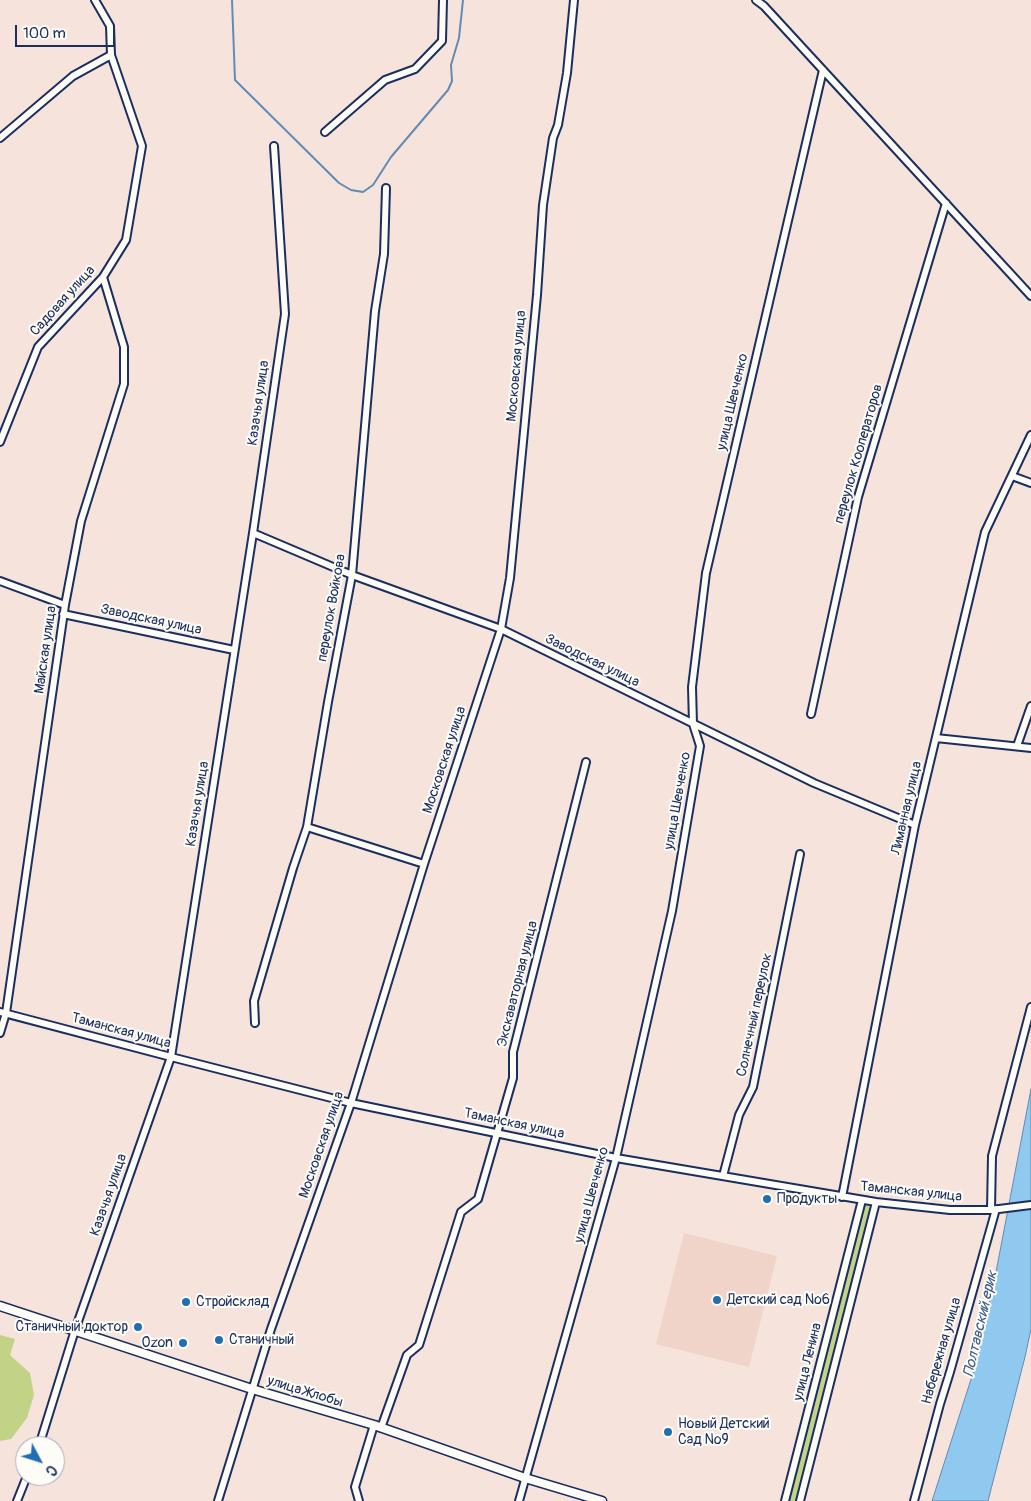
<!DOCTYPE html>
<meta charset="utf-8">
<style>
body{margin:0}
#map{position:relative;width:1031px;height:1501px;overflow:hidden;background:#f6e4dc;font-family:Pangolin,sans-serif}
canvas{display:block}
.north{position:absolute;left:15px;top:1436px;width:50px;height:50px;box-sizing:border-box;background:#fdfcf7;border:1px solid #a3aaba;border-radius:50%;rotate:130deg;font-size:14px;font-weight:700;line-height:20px;text-align:center;color:#1b2f5e}
.north::after{content:'';display:block;margin:auto;width:18px;height:22px;background:#1f6fb2;clip-path:polygon(50% 0,100% 100%,50% 72%,0 100%)}
.scale{position:absolute;left:15px;top:25px;width:100px;height:22px;box-sizing:border-box;border:2px solid #1b2f5e;border-top:0;padding-left:6px;font-size:15px;line-height:18px;white-space:nowrap;color:#1b2f5e;-webkit-text-stroke:4px #fdfcf7;paint-order:stroke}
</style>
<div id="map">
<canvas width="1031" height="1501"></canvas>
<div class="north">С</div>
<div class="scale">100 m</div>
</div>
<script>
const c = document.querySelector('canvas').getContext('2d');
c.lineJoin = 'round';
function fill(path, color) { c.fillStyle = color; c.fill(path, 'evenodd'); }
const poly = rows => new Path2D(rows.map(r => 'M' + r).join(''));
function strokePath(path, color, width, dash) { c.strokeStyle = color; c.lineWidth = width; c.lineCap = dash ? 'butt' : 'round'; c.setLineDash(dash || []); c.stroke(path); }
function write(font, color, halo, rows, align = 'center') {
  c.font = font + ' Pangolin,sans-serif'; c.lineWidth = 4; c.setLineDash([]); c.textBaseline = 'middle'; c.strokeStyle = halo; c.fillStyle = color; for (const [text, x, y, turn = 0] of rows) {
    c.save(); c.translate(x, y); c.rotate((+turn || 0) * Math.PI / 180); c.textAlign = isNaN(turn) ? turn : align; if (halo) c.strokeText(text, 0, 0); c.fillText(text, 0, 0); c.restore();
  }
}
fill(poly([
 [684,1233,777,1256,749,1367,656,1344]
]), '#f1d4c9');
fill(poly([
 [864,1202,874,1204,799,1501,784,1501],
 [0,1335,15,1339,10,1355,30,1373,34,1395,27,1418,11,1439,0,1441]
]), '#c2d387');
const water = poly([
 [1031,1089,1031,1329,1025,1357,988,1501,932,1501,974,1370,996,1272,1031,1089]
]);
fill(water, '#90c9ef');
strokePath(water, '#618bb5', 1);
strokePath(poly([
 [232,0,235,80,339,183,351,190,363,192,373,185,391,157,448,90,452,81,451,65,459,38,463,0]
]), '#618bb5', 2);
const minor = poly([
 [756,0,764,6,810,56,1031,296],
 [325,132,385,80,415,69,442,41,443,0],
 [0,138,73,76,111,55],
 [0,442,38,347,103,277,126,240,142,146,111,55,110,26,95,0],
 [1012,476,1031,483],
 [253,533,352,575,501,629,814,783,915,825],
 [0,581,65,605],
 [63,614,234,650],
 [811,714,858,497,946,203],
 [936,738,1031,748],
 [1017,746,1031,706],
 [307,827,424,864],
 [0,1012,171,1057,351,1103,616,1158,876,1202,950,1210,991,1210,1031,1205],
 [255,1023,254,1001,293,868,307,827,328,702,352,575,375,311,384,254,386,188],
 [0,1033,6,1013,65,605,81,521,124,384,124,347,103,277],
 [723,1176,739,1115,753,1087,800,854],
 [842,1197,915,825,985,532,1031,435],
 [991,1210,992,1156,1031,1007],
 [381,1428,407,1355,419,1345,461,1212,478,1199,513,1078,513,1052,586,762],
 [39,1446,75,1330,171,1057,253,533,285,314,274,146],
 [17,1501,27,1476],
 [218,1501,271,1329,351,1103,424,864,501,629,510,578,537,295,543,205,553,138,558,125,567,73,574,0],
 [359,1501,355,1487,374,1425],
 [519,1501,616,1158,672,911,700,746,693,724,692,687,706,573,823,70],
 [785,1501,862,1200],
 [800,1501,876,1202],
 [914,1501,940,1404,950,1372,996,1209]
]);
const tertiary = poly([
 [0,1306,252,1389,374,1425,525,1478,602,1501]
]);
strokePath(minor, '#1b2f5e', 10);
strokePath(tertiary, '#1b2f5e', 11);
strokePath(minor, '#fdfcf7', 6);
strokePath(tertiary, '#fdfcf7', 8);
for (const [x, y, r, color] of [
 [767,1199,5,"#1f6fb2"],
 [717,1300,5,"#1f6fb2"],
 [186,1302,5,"#1f6fb2"],
 [138,1327,5,"#1f6fb2"],
 [219,1340,5,"#1f6fb2"],
 [183,1343,5,"#1f6fb2"],
 [668,1432,5,"#1f6fb2"]
]) { const dot = new Path2D(); dot.arc(x, y, r, 0, 2 * Math.PI); c.fillStyle = color; c.fill(dot); strokePath(dot, '#fdfcf7', 2); }
write('14px', '#1b2f5e', '#fdfcf7', [
 ["Садовая улица",63,301,-48],
 ["Московская улица",517,366,-85],
 ["улица Шевченко",733,402,-77],
 ["Казачья улица",259,403,-82],
 ["переулок Кооператоров",859,454,-74],
 ["переулок Войкова",332,608,-80],
 ["Заводская улица",151,620,12],
 ["Майская улица",46,650,-82],
 ["Заводская улица",592,661,26],
 ["Московская улица",445,760,-72],
 ["улица Шевченко",678,801,-80],
 ["Казачья улица",198,804,-81],
 ["Лиманная улица",907,808,-77],
 ["Экскаваторная улица",518,984,-76],
 ["Солнечный переулок",755,1015,-78],
 ["Таманская улица",121,1031,15],
 ["Таманская улица",514,1124,12],
 ["Московская улица",322,1145,-71],
 ["Таманская улица",911,1192,6],
 ["Казачья улица",109,1195,-71],
 ["улица Шевченко",592,1195,-75],
 ["Набережная улица",942,1351,-74],
 ["улица Ленина",808,1362,-76],
 ["улица Жлобы",305,1392,17]
]);
write('14px', '#1b2f5e', '#fdfcf7', [
 ["Продукты",777,1199],
 ["Детский сад №6",727,1300],
 ["Стройсклад",196,1302],
 ["Станичный доктор",128,1327,"right"],
 ["Станичный",229,1340],
 ["Ozon",173,1343,"right"],
 ["Новый Детский",678,1424],
 ["Сад №9",678,1440]
], 'left');
write('italic 15px', '#3e5d8a', '#fdfcf7', [
 ["Полтавский ерик",981,1324,-77]
]);
</script>
